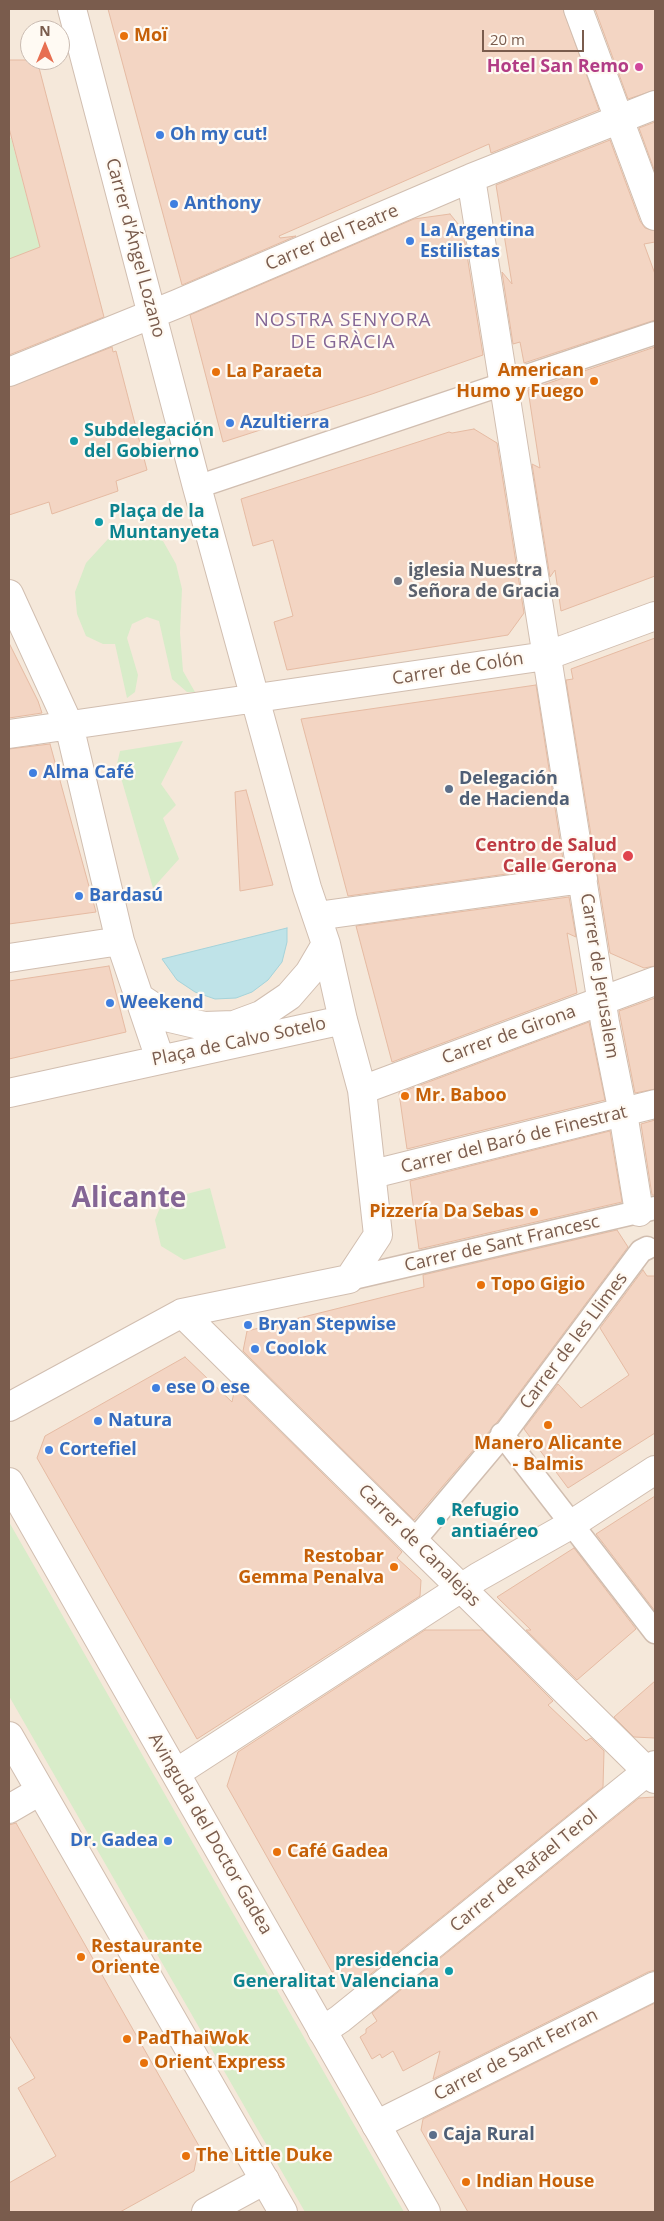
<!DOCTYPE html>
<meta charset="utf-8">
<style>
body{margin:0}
#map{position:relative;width:664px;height:2221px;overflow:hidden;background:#fdf6ec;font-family:"Open Sans",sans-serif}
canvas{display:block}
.frame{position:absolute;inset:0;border:10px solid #7a5c4d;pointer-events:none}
.north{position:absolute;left:20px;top:20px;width:50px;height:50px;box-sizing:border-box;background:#fffaf3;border:1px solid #cabbb1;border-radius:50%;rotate:0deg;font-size:14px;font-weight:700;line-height:20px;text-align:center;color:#7a5c4d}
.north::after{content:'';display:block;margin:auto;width:18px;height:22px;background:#e76f51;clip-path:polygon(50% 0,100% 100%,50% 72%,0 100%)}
.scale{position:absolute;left:482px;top:30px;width:102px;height:22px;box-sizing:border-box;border:2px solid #7a5c4d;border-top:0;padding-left:6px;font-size:15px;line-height:18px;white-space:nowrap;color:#7a5c4d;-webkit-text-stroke:4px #fffaf3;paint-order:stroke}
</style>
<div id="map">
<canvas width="664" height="2221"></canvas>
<div class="frame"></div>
<div class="north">N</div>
<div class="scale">20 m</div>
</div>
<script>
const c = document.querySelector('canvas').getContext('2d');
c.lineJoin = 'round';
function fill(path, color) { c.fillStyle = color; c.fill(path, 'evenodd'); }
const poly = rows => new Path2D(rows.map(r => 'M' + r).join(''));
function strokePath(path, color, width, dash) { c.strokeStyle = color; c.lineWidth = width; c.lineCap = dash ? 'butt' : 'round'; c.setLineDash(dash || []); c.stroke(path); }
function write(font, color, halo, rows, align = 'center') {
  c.font = font + ' "Open Sans",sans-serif'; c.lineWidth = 4.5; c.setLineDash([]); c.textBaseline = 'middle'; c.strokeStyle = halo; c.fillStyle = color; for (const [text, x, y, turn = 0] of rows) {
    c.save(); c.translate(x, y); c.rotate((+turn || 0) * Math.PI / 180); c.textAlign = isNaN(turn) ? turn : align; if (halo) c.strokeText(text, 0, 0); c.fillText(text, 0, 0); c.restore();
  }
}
fill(poly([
 [9,9,655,9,655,2212,9,2212],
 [30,30,60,30,60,60,30,60]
]), '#f5e8da');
fill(poly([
 [9,138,11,138,40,247,35,249,24,286,11,258,9,259],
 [139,530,163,541,176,564,182,589,180,633,183,671,195,692,187,692,172,679,159,621,147,617,132,624,127,638,138,675,135,692,127,698,115,644,103,644,86,636,77,614,75,592,86,563,108,539],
 [183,741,161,784,176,805,163,818,179,859,153,888,117,764,120,751],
 [210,1188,226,1248,184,1260,161,1246,155,1220,163,1200],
 [9,1522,404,2212,305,2212,9,1696]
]), '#d8ecc9');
const water = poly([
 [287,928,287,942,282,962,268,980,252,992,236,998,215,999,195,992,177,980,162,959,287,928]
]);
fill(water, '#bfe3e8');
strokePath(water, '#a5d3da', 1);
const building = poly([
 [108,9,563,9,599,110,491,153,489,144,279,236,280,238,296,236,182,285,108,9],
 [595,9,655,9,655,90,628,99,595,9],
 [9,60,37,60,104,317,9,355,9,259,40,247,9,128,9,60],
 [655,122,655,172,639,128,655,122],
 [610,140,640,221,645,228,655,231,655,242,644,244,655,274,655,320,524,363,520,342,513,344,502,272,512,284,496,185,610,140],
 [450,214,463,230,483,355,372,394,223,442,190,315,414,219,450,214],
 [112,347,113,352,116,351,147,470,116,481,118,491,52,514,49,502,9,515,9,387,112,347],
 [655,347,655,576,561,611,555,570,550,577,532,464,540,468,528,390,655,347],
 [474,429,497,443,524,613,508,635,287,670,274,622,293,616,273,540,253,546,241,499,449,432,452,433,474,429],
 [655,638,655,966,644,968,610,953,566,680,573,679,571,669,655,638],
 [9,643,38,701,42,713,9,718,9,643],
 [536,685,564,866,348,896,301,719,536,685],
 [50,744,96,912,9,924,9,749,50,744],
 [246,790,273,885,240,891,235,792,246,790],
 [569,897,576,937,567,933,577,993,392,1062,356,926,569,897],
 [109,966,126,1032,9,1059,9,981,109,966],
 [655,998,655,1089,635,1093,619,1011,655,998],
 [589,1022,605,1100,407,1149,399,1093,589,1022],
 [655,1120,655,1195,652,1195,641,1124,655,1120],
 [610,1131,622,1202,419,1249,410,1181,610,1131],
 [617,1230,628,1247,498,1421,414,1520,243,1351,247,1331,424,1287,423,1275,617,1230],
 [643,1270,647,1276,655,1276,655,1433,568,1488,524,1429,558,1384,581,1408,629,1375,600,1328,643,1270],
 [185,1357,232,1402,235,1387,402,1552,397,1558,421,1580,420,1596,197,1739,37,1458,45,1436,185,1357],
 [655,1496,655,1611,596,1534,655,1496],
 [574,1548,636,1629,577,1680,526,1630,531,1630,497,1597,574,1548],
 [425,1630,482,1630,553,1701,548,1705,586,1741,591,1738,604,1751,603,1787,356,1986,350,1975,345,1978,340,1968,332,1972,227,1786,238,1752,425,1630],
 [655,1681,655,1738,634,1737,614,1717,655,1681],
 [655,1797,655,1970,648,1972,433,2079,440,2051,403,2071,393,2051,382,2058,380,2054,372,2059,360,2037,366,2033,366,2029,377,2021,372,2013,639,1798,655,1797],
 [16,1823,199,2146,194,2171,120,2212,9,2212,9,2183,56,2156,18,2088,35,2078,9,2035,9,1825,16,1823],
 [655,2003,655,2212,468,2212,421,2130,423,2119,655,2003]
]);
fill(building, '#f3d5c3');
strokePath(building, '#e6bba3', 1);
const pedestrian = poly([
 [197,487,655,333],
 [349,1279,655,1208],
 [502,1434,655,1632],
 [414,1541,508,1429,641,1251,647,1248]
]);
const minor = poly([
 [578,9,655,216],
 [471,178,605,1023,623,1113,639,1212],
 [9,372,177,304,471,178,655,105],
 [9,594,69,725,120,941,160,1059],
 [9,734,546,656,655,616],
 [317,916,583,879],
 [9,958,120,941],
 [140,998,170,1018,204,1026,234,1025,261,1015,289,996,309,973,326,944],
 [362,1090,655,981],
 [9,1093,343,1020],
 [373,1174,655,1104],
 [182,1313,655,1779],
 [9,1407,182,1313,349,1279,378,1235,362,1090,343,1020,326,944,307,888,197,487,72,9],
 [176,1773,478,1577,572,1524,655,1470],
 [9,1809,40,1791],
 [322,2031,340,2019,655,1765],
 [376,2125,655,1986],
 [206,2212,265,2180]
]);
const tertiary = poly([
 [9,1482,426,2212],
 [9,1736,283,2212]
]);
strokePath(pedestrian, '#d1beb0', 25);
strokePath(minor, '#d1beb0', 30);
strokePath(tertiary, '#d1beb0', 30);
strokePath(pedestrian, '#fff', 22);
strokePath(minor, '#fff', 28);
strokePath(tertiary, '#fff', 28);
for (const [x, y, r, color] of [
 [124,36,5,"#e8710a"],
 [639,67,5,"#d1479c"],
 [160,135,5,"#3f7fe0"],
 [174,204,5,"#3f7fe0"],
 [410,241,5,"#3f7fe0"],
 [216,372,5,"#e8710a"],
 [594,381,5,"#e8710a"],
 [230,423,5,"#3f7fe0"],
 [74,441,5,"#0f9aa8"],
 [99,522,5,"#0f9aa8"],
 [398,581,5,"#6b7280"],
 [33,773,5,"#3f7fe0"],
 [449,789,5,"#5c6f8a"],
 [628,856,6,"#e0444e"],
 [79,896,5,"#3f7fe0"],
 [110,1003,5,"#3f7fe0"],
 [405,1096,5,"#e8710a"],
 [534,1212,5,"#e8710a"],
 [481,1285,5,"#e8710a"],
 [248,1325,5,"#3f7fe0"],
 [255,1349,5,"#3f7fe0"],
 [156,1388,5,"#3f7fe0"],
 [98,1421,5,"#3f7fe0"],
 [548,1425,5,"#e8710a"],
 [49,1450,5,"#3f7fe0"],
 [441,1521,5,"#0f9aa8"],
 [394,1567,5,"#e8710a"],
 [168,1841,5,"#3f7fe0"],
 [277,1852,5,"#e8710a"],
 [81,1957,5,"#e8710a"],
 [449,1971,5,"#0f9aa8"],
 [127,2039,5,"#e8710a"],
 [144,2063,5,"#e8710a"],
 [433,2135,5,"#5c6f8a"],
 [186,2156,5,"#e8710a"],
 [466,2182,5,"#e8710a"]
]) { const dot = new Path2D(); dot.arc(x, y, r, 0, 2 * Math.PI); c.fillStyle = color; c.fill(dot); strokePath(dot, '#fffaf3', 2); }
write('bold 18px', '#c56008', '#fffaf3', [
 ["Moï",134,36],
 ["American",584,371,"right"],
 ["Humo y Fuego",584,392,"right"],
 ["La Paraeta",226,372],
 ["Mr. Baboo",415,1096],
 ["Pizzería Da Sebas",524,1212,"right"],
 ["Topo Gigio",491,1285],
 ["Manero Alicante",548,1444,"center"],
 ["- Balmis",548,1465,"center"],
 ["Restobar",384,1557,"right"],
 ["Gemma Penalva",384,1578,"right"],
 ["Café Gadea",287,1852],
 ["Restaurante",91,1947],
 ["Oriente",91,1968],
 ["PadThaiWok",137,2039],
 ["Orient Express",154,2063],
 ["The Little Duke",196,2156],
 ["Indian House",476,2182]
], 'left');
write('bold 18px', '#b23c85', '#fffaf3', [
 ["Hotel San Remo",629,67]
], 'right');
write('bold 18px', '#366cbe', '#fffaf3', [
 ["Oh my cut!",170,135],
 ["Anthony",184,204],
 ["La Argentina",420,231],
 ["Estilistas",420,252],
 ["Azultierra",240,423],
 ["Alma Café",43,773],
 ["Bardasú",89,896],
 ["Weekend",120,1003],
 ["Bryan Stepwise",258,1325],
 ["Coolok",265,1349],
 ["ese O ese",166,1388],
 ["Natura",108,1421],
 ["Cortefiel",59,1450],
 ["Dr. Gadea",158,1841,"right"]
], 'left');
write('18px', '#7a5c4d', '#fffaf3', [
 ["Carrer del Teatre",332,238,-23],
 ["Carrer d'Ángel Lozano",135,248,75],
 ["Carrer de Colón",458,669,-9],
 ["Carrer de Jerusalem",599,976,81],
 ["Carrer de Girona",509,1035,-20],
 ["Plaça de Calvo Sotelo",239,1042,-12],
 ["Carrer del Baró de Finestrat",514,1140,-14],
 ["Carrer de Sant Francesc",502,1244,-13],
 ["Carrer de les Llimes",574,1341,-53],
 ["Carrer de Canalejas",419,1546,45],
 ["Avinguda del Doctor Gadea",210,1834,60],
 ["Carrer de Rafael Terol",524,1871,-39],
 ["Carrer de Sant Ferran",516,2055,-27]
]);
write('bold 18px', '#0d838f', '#fffaf3', [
 ["Subdelegación",84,431],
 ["del Gobierno",84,452],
 ["Plaça de la",109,512],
 ["Muntanyeta",109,533],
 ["Refugio",451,1511],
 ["antiaéreo",451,1532],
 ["presidencia",439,1961,"right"],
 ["Generalitat Valenciana",439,1982,"right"]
], 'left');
write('bold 18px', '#5b616d', '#fffaf3', [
 ["iglesia Nuestra",408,571],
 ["Señora de Gracia",408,592]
], 'left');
write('bold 18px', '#4e5e75', '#fffaf3', [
 ["Delegación",459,779],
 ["de Hacienda",459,800],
 ["Caja Rural",443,2135]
], 'left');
write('bold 18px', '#be3a42', '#fffaf3', [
 ["Centro de Salud",617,846],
 ["Calle Gerona",617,867]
], 'right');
c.letterSpacing = '1px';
write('19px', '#846695', '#fffaf3', [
 ["NOSTRA SENYORA",343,321],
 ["DE GRÀCIA",343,343]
]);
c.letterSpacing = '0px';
write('bold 28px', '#846695', '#fffaf3', [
 ["Alicante",129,1199]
]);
</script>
